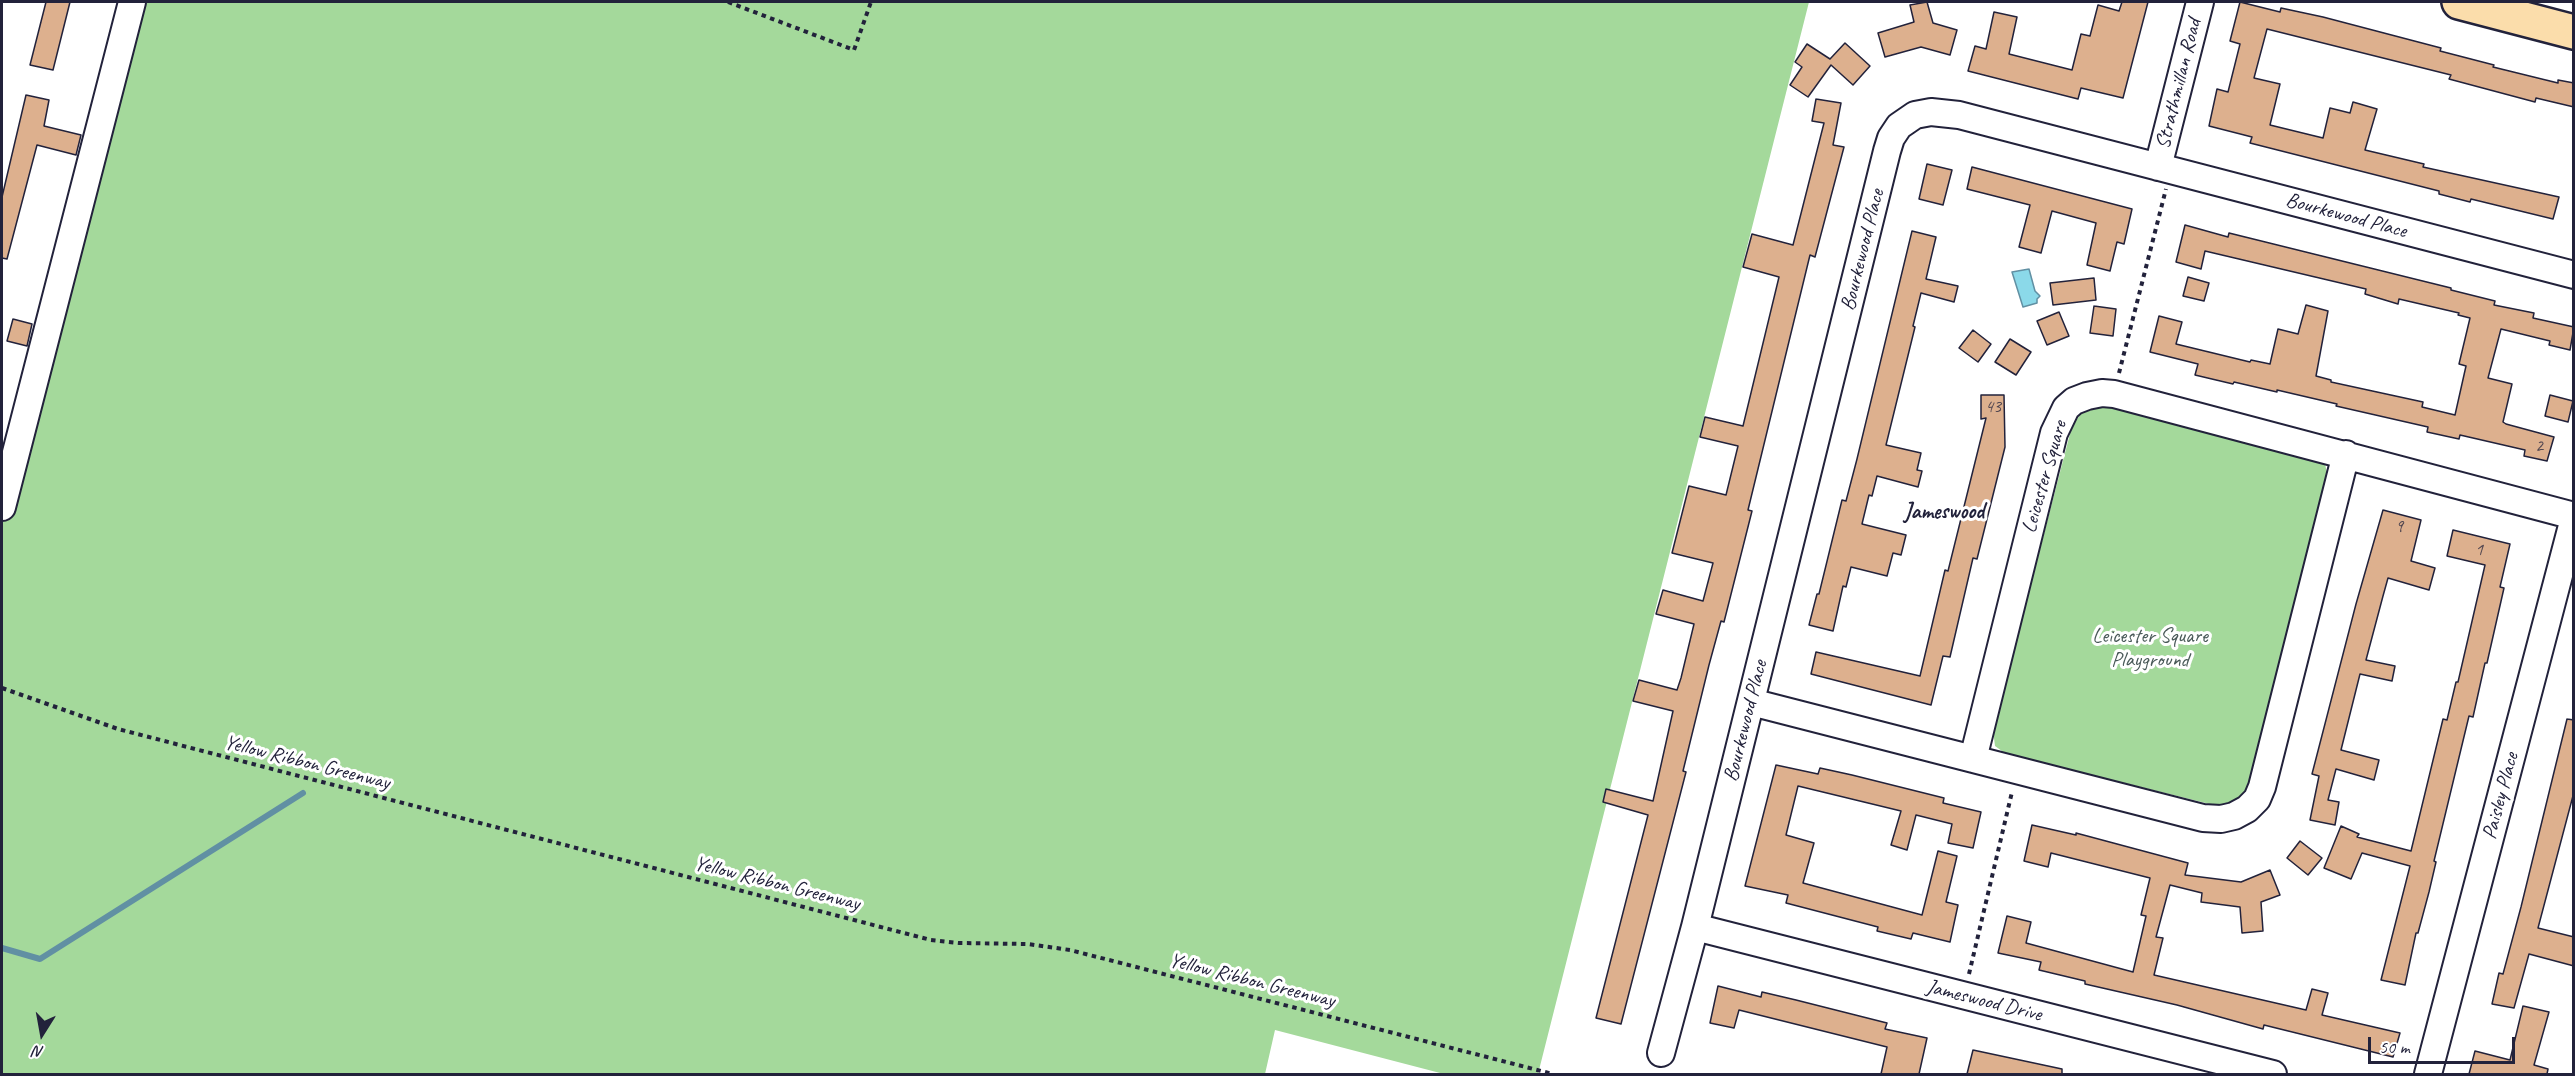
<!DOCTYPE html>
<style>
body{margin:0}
#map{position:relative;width:2575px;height:1076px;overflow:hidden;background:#fff;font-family:Caveat,sans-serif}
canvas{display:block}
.frame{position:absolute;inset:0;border:3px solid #22223b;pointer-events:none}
.north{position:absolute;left:12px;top:1004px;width:60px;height:60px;-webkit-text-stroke:4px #fff;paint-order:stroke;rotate:191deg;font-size:16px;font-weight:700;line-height:24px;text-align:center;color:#22223b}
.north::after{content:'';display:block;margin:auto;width:21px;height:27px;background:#22223b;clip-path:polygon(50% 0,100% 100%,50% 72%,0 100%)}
.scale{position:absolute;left:2368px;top:1037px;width:147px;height:27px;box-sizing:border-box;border:3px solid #22223b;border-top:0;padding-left:8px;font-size:18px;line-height:21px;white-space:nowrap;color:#22223b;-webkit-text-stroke:4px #fff;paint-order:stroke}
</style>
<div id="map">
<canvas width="2575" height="1076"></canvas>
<div class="frame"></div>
<div class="north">N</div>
<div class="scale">50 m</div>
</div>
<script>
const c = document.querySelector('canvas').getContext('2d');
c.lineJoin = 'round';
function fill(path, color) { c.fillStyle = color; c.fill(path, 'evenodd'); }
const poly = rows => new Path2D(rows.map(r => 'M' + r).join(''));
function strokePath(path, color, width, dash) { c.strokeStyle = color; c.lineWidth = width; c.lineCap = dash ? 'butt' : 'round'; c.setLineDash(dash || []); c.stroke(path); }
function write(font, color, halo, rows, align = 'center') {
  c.font = font + ' Caveat,sans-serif'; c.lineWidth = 6; c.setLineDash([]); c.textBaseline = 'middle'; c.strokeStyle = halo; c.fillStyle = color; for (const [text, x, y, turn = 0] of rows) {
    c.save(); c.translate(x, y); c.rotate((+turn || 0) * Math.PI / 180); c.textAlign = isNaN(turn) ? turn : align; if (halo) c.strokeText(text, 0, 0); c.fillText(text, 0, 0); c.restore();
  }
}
fill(poly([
 [132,2,1809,2,1538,1074,1444,1074,1275,1030,1265,1074,2,1074,2,507],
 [2110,405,2316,458,2325,464,2328,477,2249,789,2235,802,2222,807,2006,754,1995,746,1993,730,2072,426,2085,408]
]), '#a4d99b');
const water = poly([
 [2029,269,2035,291,2040,296,2037,299,2037,303,2023,307,2012,272,2029,269]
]);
fill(water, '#8bd9e9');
strokePath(water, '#6190a3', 1.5);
strokePath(poly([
 [2,948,40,959,303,793]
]), '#6190a3', 6);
const building = poly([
 [46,2,70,2,53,70,30,65,46,2],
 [1927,2,1933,23,1957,30,1950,55,1921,47,1885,57,1878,33,1914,22,1910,5,1927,2],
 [2122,2,2148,2,2123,98,2081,88,2078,99,1968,71,1975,46,1986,49,1994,12,2017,17,2009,54,2072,70,2081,34,2090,36,2098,5,2119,11,2122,2],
 [2240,2,2280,12,2281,8,2323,17,2441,48,2440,51,2494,65,2493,67,2558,83,2558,80,2574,83,2574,107,2536,98,2535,102,2449,79,2451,75,2267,29,2254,78,2280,84,2270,125,2323,138,2330,108,2350,113,2353,102,2377,109,2365,150,2424,164,2423,167,2559,197,2553,219,2471,199,2470,202,2439,194,2439,191,2250,143,2252,137,2209,126,2217,89,2228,92,2240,44,2230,41,2240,2],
 [1845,43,1870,66,1853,85,1831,65,1808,97,1790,85,1802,67,1795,62,1807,44,1830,59,1845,43],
 [26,95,49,100,44,126,81,135,76,155,37,145,7,259,2,258,2,197,26,95],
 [1816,99,1841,103,1833,145,1844,147,1815,257,1810,255,1748,510,1752,511,1724,622,1721,621,1709,665,1683,771,1686,772,1621,1024,1596,1018,1648,815,1603,802,1606,789,1653,801,1673,711,1633,701,1639,680,1677,690,1681,678,1694,624,1656,614,1663,590,1703,601,1713,563,1672,553,1689,486,1726,495,1738,446,1700,437,1705,417,1743,426,1779,277,1743,267,1752,234,1793,245,1824,123,1812,121,1816,99],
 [1927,164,1952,170,1943,205,1919,199,1927,164],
 [1972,167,2132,209,2124,244,2117,242,2110,271,2087,265,2096,223,2052,211,2041,253,2019,247,2030,205,1967,189,1972,167],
 [2185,225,2228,237,2229,233,2451,288,2451,290,2495,301,2494,305,2534,313,2533,318,2574,327,2570,350,2549,345,2550,341,2501,329,2488,378,2512,384,2503,422,2506,424,2554,437,2547,461,2524,456,2525,450,2460,435,2459,439,2427,432,2428,427,2336,406,2337,404,2277,390,2277,392,2234,382,2233,384,2195,375,2198,364,2150,352,2159,316,2182,322,2176,344,2250,362,2251,360,2270,364,2278,329,2298,334,2306,305,2328,311,2316,376,2331,380,2331,382,2423,402,2422,407,2455,415,2466,366,2459,364,2470,318,2458,315,2459,313,2399,299,2398,304,2365,294,2366,289,2205,251,2201,269,2176,262,2185,225],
 [1912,231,1936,237,1926,279,1958,286,1954,302,1921,293,1913,326,1915,327,1886,445,1921,453,1917,470,1922,471,1918,487,1877,476,1872,496,1869,495,1862,524,1906,535,1901,555,1893,553,1887,576,1851,567,1846,587,1843,586,1833,631,1809,625,1817,594,1819,594,1842,500,1846,501,1857,459,1912,231],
 [2188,277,2209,283,2204,301,2183,296,2188,277],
 [2094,278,2096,300,2053,305,2050,283,2094,278],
 [2094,306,2116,309,2113,336,2090,333,2094,306],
 [2059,312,2069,336,2047,345,2037,321,2059,312],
 [13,319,32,324,27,346,7,341,13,319],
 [1973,330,1991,344,1978,362,1959,348,1973,330],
 [2010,339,2031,352,2016,375,1995,362,2010,339],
 [1981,395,2004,395,2005,447,1977,559,1973,558,1950,657,1943,656,1931,705,1811,674,1816,652,1920,676,1945,570,1948,571,1986,418,1981,419,1981,395],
 [2550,395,2573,401,2568,422,2545,416,2550,395],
 [2383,510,2421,520,2411,561,2435,568,2429,590,2388,578,2383,596,2366,660,2395,666,2392,681,2360,674,2341,750,2379,760,2374,780,2336,769,2328,800,2339,802,2335,825,2310,820,2319,776,2312,774,2356,604,2383,510],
 [2453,530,2510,544,2500,587,2504,588,2487,663,2485,663,2473,717,2469,716,2434,861,2436,862,2429,892,2418,933,2416,933,2405,985,2381,980,2410,866,2362,853,2351,879,2324,868,2341,826,2359,834,2357,837,2411,851,2443,719,2447,720,2456,682,2458,682,2485,565,2447,556,2453,530],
 [2567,719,2574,720,2574,792,2538,928,2574,937,2574,966,2529,954,2514,1008,2492,1004,2499,973,2503,974,2521,907,2567,719],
 [1776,765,1818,774,1820,768,1852,775,1944,798,1943,803,1981,812,1973,848,1948,843,1952,824,1916,815,1907,850,1891,845,1901,811,1798,786,1786,835,1814,843,1803,883,1922,915,1938,851,1957,856,1946,902,1958,905,1950,942,1913,933,1911,939,1877,931,1878,927,1786,903,1788,895,1745,886,1776,765],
 [2032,825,2076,835,2076,833,2188,863,2185,875,2241,882,2270,870,2280,895,2261,902,2263,931,2242,933,2240,907,2201,902,2202,893,2170,885,2156,937,2163,938,2154,975,2306,1010,2312,989,2328,993,2322,1015,2400,1033,2393,1057,2264,1025,2263,1029,2177,1005,2085,984,2085,981,2039,970,2041,962,1998,953,2007,916,2031,922,2026,943,2133,972,2146,916,2141,915,2150,878,2051,853,2048,867,2024,861,2032,825],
 [2300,841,2322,858,2308,875,2287,858,2300,841],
 [1718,986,1761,997,1762,992,1796,1000,1887,1023,1885,1029,1927,1038,1919,1074,1881,1074,1887,1047,1739,1010,1734,1028,1710,1023,1718,986],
 [2523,1006,2549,1012,2534,1065,2548,1069,2547,1074,2469,1074,2475,1051,2510,1060,2523,1006],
 [1973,1050,2062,1069,2062,1074,1967,1074,1973,1050]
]);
fill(building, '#ddb08e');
strokePath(building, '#22223b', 1.5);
const minor = poly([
 [2158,167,2200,2],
 [2,507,132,2],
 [1751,702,2203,818,2221,819,2234,816,2247,809,2257,799,2262,787,2346,454],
 [1973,759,2054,433,2066,408,2074,401,2087,396,2102,393,2114,394,2574,516],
 [1695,927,2273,1074],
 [1661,1053,1695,927,1887,151,1891,138,1899,126,1915,115,1931,112,1959,115,2574,275],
 [2428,1074,2574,518]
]);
const major = poly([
 [2459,2,2574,32]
]);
strokePath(minor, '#22223b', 30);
strokePath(major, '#22223b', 38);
strokePath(poly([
 [728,2,854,50,871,2],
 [2119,373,2166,189],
 [2,688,118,729,931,940,959,943,1028,944,1070,950,1553,1074],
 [1969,974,2012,792]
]), '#22223b', 4, [4.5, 4.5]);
strokePath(minor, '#fff', 26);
strokePath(major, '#fbddab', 33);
write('18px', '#514650', null, [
 ["43",1993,407],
 ["2",2539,446],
 ["9",2399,527],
 ["1",2479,550]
]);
write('21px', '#22223b', '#fff', [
 ["Strathmillan Road",2179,84,-76],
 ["Bourkewood Place",2346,216,15],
 ["Bourkewood Place",1863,250,-76],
 ["Leicester Square",2045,477,-74],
 ["Bourkewood Place",1746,721,-76],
 ["Yellow Ribbon Greenway",307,763,14],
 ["Paisley Place",2501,796,-75],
 ["Yellow Ribbon Greenway",777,884,14],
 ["Yellow Ribbon Greenway",1252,981,14],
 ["Jameswood Drive",1984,1001,14]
]);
write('21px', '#495958', '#fff', [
 ["Leicester Square",2150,636],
 ["Playground",2150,660]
]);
write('bold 22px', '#22223b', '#fff', [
 ["Jameswood",1944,512]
]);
</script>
